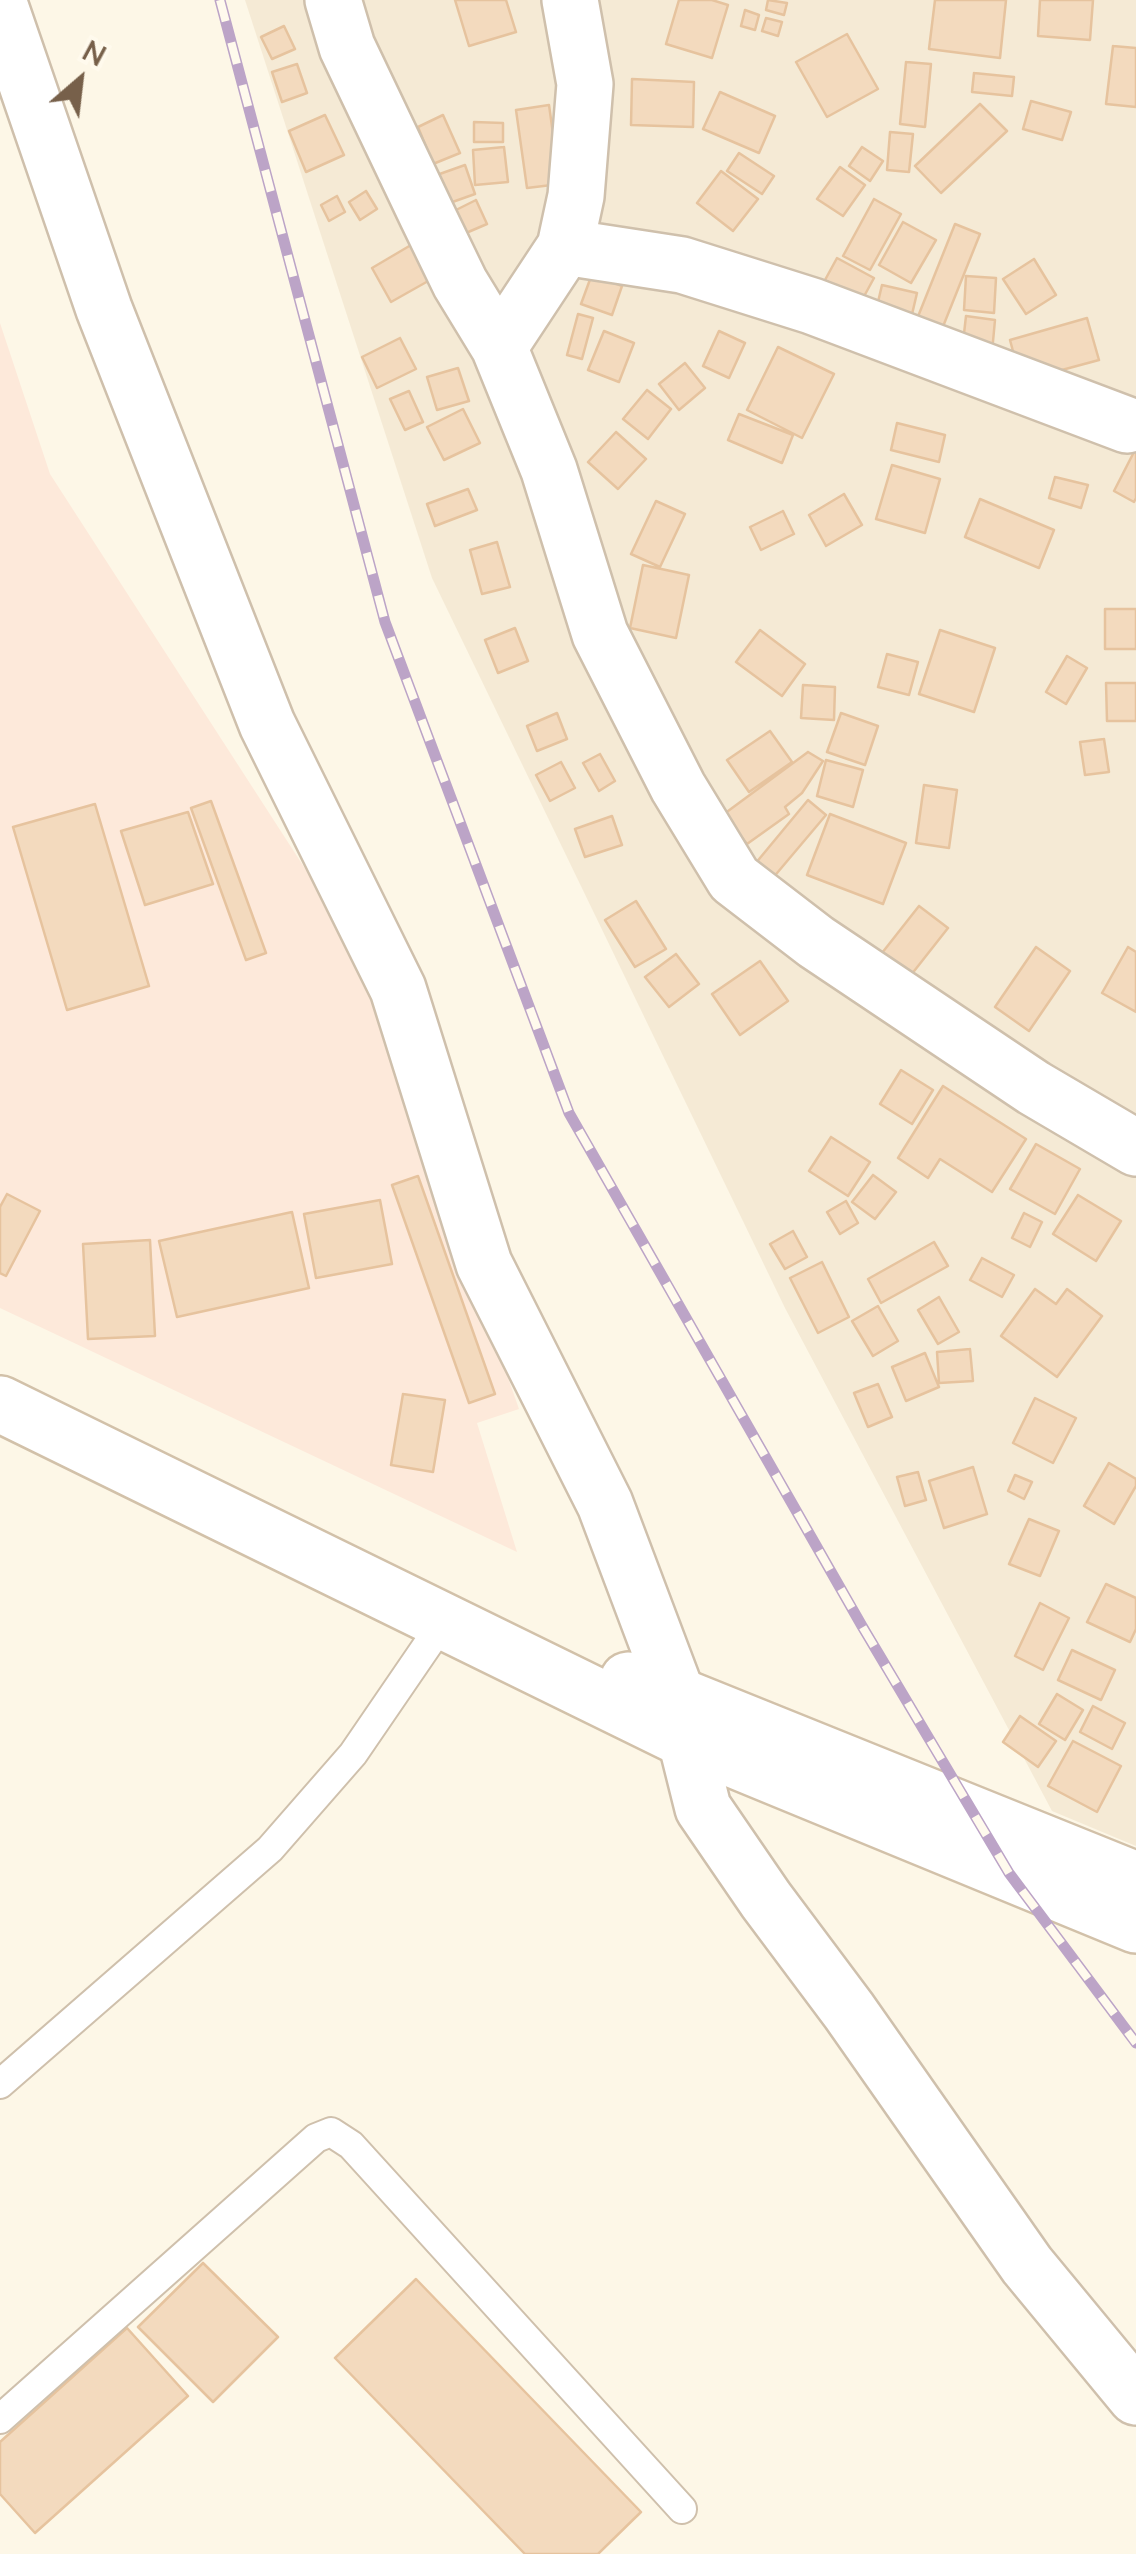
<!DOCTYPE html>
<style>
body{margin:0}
#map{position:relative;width:1136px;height:2554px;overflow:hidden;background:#fdf7e7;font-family:Mulish,sans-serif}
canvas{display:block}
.north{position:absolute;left:30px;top:30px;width:100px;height:100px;-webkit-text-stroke:8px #fffaed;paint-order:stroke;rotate:28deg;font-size:28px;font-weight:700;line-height:40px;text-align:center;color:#77604a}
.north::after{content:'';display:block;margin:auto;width:35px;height:45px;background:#77604a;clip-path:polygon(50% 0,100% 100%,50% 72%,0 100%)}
</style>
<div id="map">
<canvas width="1136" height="2554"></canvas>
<div class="north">N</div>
</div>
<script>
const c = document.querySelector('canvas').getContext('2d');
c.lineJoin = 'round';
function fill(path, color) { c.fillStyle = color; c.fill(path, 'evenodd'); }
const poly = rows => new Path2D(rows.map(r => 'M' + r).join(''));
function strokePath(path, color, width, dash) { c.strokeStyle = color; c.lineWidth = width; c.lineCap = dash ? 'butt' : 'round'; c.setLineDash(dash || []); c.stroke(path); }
fill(poly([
 [245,0,1136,0,1136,1846,1052,1811,785,1308,432,578]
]), '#f5ead5');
fill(poly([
 [0,323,50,474,357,949,519,1409,477,1423,517,1552,0,1308]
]), '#fde9da');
const building = poly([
 [455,0,506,0,516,32,469,46,455,0],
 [679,0,712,0,728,5,712,58,666,44,679,0],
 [768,0,787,3,784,15,766,10,768,0],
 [935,0,1006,0,1000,58,929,49,935,0],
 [1040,0,1093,0,1090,40,1038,36,1040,0],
 [745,10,759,15,755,30,741,26,745,10],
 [766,18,782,22,778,36,762,31,766,18],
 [284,26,295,49,272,59,261,37,284,26],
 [847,34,878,89,827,117,796,62,847,34],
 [1113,46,1136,48,1136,107,1106,104,1113,46],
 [906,62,931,64,925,127,900,124,906,62],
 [297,64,307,93,282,102,272,72,297,64],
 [974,73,1014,77,1012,96,972,92,974,73],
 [632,79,694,82,693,127,631,125,632,79],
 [720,92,775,116,759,153,703,129,720,92],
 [1031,101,1071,112,1062,140,1023,129,1031,101],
 [980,104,1007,131,941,193,915,166,980,104],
 [549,105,560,184,527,188,516,110,549,105],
 [325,115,344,155,306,172,289,131,325,115],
 [443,115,460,153,433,164,418,127,443,115],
 [474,122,503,123,503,142,474,142,474,122],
 [890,132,913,134,909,172,887,170,890,132],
 [504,147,508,182,475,185,473,150,504,147],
 [862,147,883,161,870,181,849,166,862,147],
 [739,153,774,176,762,194,727,171,739,153],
 [465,165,475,194,444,205,434,176,465,165],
 [840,167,865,185,843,216,817,199,840,167],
 [721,171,758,199,733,231,697,203,721,171],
 [366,191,377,209,360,220,349,202,366,191],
 [337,196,345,212,329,221,321,205,337,196],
 [874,199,901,214,870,270,843,256,874,199],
 [476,200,487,224,466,233,456,210,476,200],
 [903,222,936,240,911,283,879,265,903,222],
 [955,224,980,234,936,344,911,334,955,224],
 [411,245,430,280,391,302,372,268,411,245],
 [837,258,874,278,862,300,825,280,837,258],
 [1034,259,1056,295,1026,314,1003,279,1034,259],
 [592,274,622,286,612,315,581,304,592,274],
 [966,276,996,278,994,313,964,310,966,276],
 [882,285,917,293,909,327,874,319,882,285],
 [578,314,593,318,582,359,567,355,578,314],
 [966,316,995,320,991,363,961,360,966,316],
 [1087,318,1099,360,1021,381,1010,340,1087,318],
 [604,331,634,343,619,382,588,370,604,331],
 [719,331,745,343,729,378,703,366,719,331],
 [400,338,416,369,377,388,362,357,400,338],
 [778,347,834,374,802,438,747,410,778,347],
 [685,363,705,388,679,410,659,384,685,363],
 [458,368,469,401,437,410,427,377,458,368],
 [647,390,671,409,648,439,623,419,647,390],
 [409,391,423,422,405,430,390,399,409,391],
 [463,409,480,443,444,460,427,427,463,409],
 [739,414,793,435,782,463,728,440,739,414],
 [897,423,945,435,939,462,891,450,897,423],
 [616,432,646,459,618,489,588,462,616,432],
 [1136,448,1136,498,1134,502,1114,491,1136,448],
 [892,465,940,479,925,533,876,519,892,465],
 [1055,477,1088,485,1081,508,1049,498,1055,477],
 [468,489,477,510,435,526,427,504,468,489],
 [844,494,862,525,826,546,809,515,844,494],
 [980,499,1054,530,1039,568,965,537,980,499],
 [656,501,685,514,660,567,631,554,656,501],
 [783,511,794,534,761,550,750,527,783,511],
 [497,542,510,587,482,594,470,550,497,542],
 [643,565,689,575,676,638,630,628,643,565],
 [1105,609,1136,609,1136,649,1105,649,1105,609],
 [515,628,528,661,498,673,485,640,515,628],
 [760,630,805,664,782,696,736,662,760,630],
 [940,630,995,648,974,712,919,694,940,630],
 [887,654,918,662,909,695,878,687,887,654],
 [1067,656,1087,668,1066,704,1046,692,1067,656],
 [1106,683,1136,683,1136,721,1107,721,1106,683],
 [803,685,835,687,834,720,801,718,803,685],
 [557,713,567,739,537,751,527,726,557,713],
 [841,713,878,726,865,765,827,752,841,713],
 [770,731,792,762,749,792,727,760,770,731],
 [1104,739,1109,772,1085,775,1080,742,1104,739],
 [808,752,823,761,802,793,785,807,789,814,747,844,724,814,808,752],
 [600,754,615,781,599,791,583,763,600,754],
 [826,760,863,770,853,807,817,796,826,760],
 [561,762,575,788,550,801,536,775,561,762],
 [924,785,957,790,949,848,916,843,924,785],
 [808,800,826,815,772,879,755,864,808,800],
 [211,801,266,953,246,960,191,808,211,801],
 [95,804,149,986,67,1010,13,827,95,804],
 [188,812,213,884,145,905,121,831,188,812],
 [830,814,906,843,883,904,807,875,830,814],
 [612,816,622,845,585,857,575,829,612,816],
 [636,901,666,949,635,967,605,920,636,901],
 [919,906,948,928,911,975,882,953,919,906],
 [1036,947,1070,971,1029,1031,995,1007,1036,947],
 [1128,947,1136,952,1136,1012,1102,993,1128,947],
 [676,954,699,984,669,1007,645,977,676,954],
 [760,961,788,1001,740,1035,712,994,760,961],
 [901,1070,933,1090,912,1124,880,1104,901,1070],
 [943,1086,1026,1139,992,1192,940,1159,928,1178,898,1158,943,1086],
 [831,1137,870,1162,848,1196,809,1171,831,1137],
 [1036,1144,1080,1169,1055,1214,1010,1189,1036,1144],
 [873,1175,896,1192,875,1219,852,1202,873,1175],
 [418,1176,495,1394,469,1403,392,1185,418,1176],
 [7,1194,40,1211,6,1276,0,1273,0,1207,7,1194],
 [1078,1195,1121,1221,1096,1261,1053,1234,1078,1195],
 [380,1200,392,1264,316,1278,304,1214,380,1200],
 [846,1201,858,1223,840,1234,827,1212,846,1201],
 [292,1212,309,1288,177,1317,159,1241,292,1212],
 [1024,1213,1042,1222,1030,1247,1012,1238,1024,1213],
 [793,1231,807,1257,785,1269,770,1244,793,1231],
 [150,1240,155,1336,88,1339,83,1244,150,1240],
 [934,1242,948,1266,881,1303,868,1279,934,1242],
 [982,1258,1014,1275,1002,1297,970,1280,982,1258],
 [822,1262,849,1317,818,1333,790,1278,822,1262],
 [1035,1289,1056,1304,1067,1289,1102,1316,1057,1377,1001,1336,1035,1289],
 [939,1297,959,1332,938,1344,918,1310,939,1297],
 [878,1306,898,1341,873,1356,852,1321,878,1306],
 [970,1349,973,1381,939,1383,937,1352,970,1349],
 [925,1353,939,1387,906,1401,892,1367,925,1353],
 [878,1384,892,1417,868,1427,854,1393,878,1384],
 [403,1394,445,1400,433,1472,391,1465,403,1394],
 [1035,1398,1076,1418,1053,1463,1013,1443,1035,1398],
 [1109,1463,1136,1479,1136,1486,1114,1524,1084,1506,1109,1463],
 [973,1467,987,1514,944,1528,929,1481,973,1467],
 [918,1472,926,1500,905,1506,897,1477,918,1472],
 [1015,1475,1032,1482,1024,1499,1008,1491,1015,1475],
 [1029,1519,1059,1531,1040,1576,1009,1564,1029,1519],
 [1106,1584,1136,1598,1136,1629,1130,1642,1087,1622,1106,1584],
 [1040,1603,1069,1618,1043,1670,1015,1656,1040,1603],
 [1072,1650,1115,1670,1101,1700,1058,1680,1072,1650],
 [1057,1694,1083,1710,1065,1740,1039,1724,1057,1694],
 [1093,1706,1125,1723,1112,1749,1080,1732,1093,1706],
 [1020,1716,1056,1741,1038,1767,1003,1742,1020,1716],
 [1073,1741,1121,1766,1097,1812,1048,1786,1073,1741],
 [203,2263,278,2337,213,2402,138,2327,203,2263],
 [416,2279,641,2512,598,2554,525,2554,335,2358,416,2279],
 [127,2328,188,2396,35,2533,0,2494,0,2442,127,2328]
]);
fill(building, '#f3dabe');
strokePath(building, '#e6c39e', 2.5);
const lane = poly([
 [0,2084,270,1849,353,1754,444,1621],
 [0,2419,316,2138,331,2132,351,2145,682,2509]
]);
const street = poly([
 [333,0,347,47,427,215,460,283,499,347],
 [570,0,585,84,576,196,565,247,499,347,549,470,600,634,678,787,734,879,816,942,1034,1088,1136,1148],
 [0,6,104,309,267,724,398,989,484,1264,605,1504,677,1695],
 [565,247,682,265,812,306,1127,425],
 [686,1740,703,1808,766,1900,849,2011,1027,2265,1136,2397]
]);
const secondary = poly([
 [0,1404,686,1740,1136,1925],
 [628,1680,677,1695,1136,1880]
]);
strokePath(lane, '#cfc0ac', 32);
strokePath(street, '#cfc0ac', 60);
strokePath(secondary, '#d2c1a9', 60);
strokePath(lane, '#fff', 28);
strokePath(street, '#fff', 55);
strokePath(secondary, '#fff', 55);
const rail = poly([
 [220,0,385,622,569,1113,862,1626,1009,1873,1136,2043]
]);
strokePath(rail, '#bca4c7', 11);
strokePath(rail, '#fffaed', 8, [22]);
</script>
